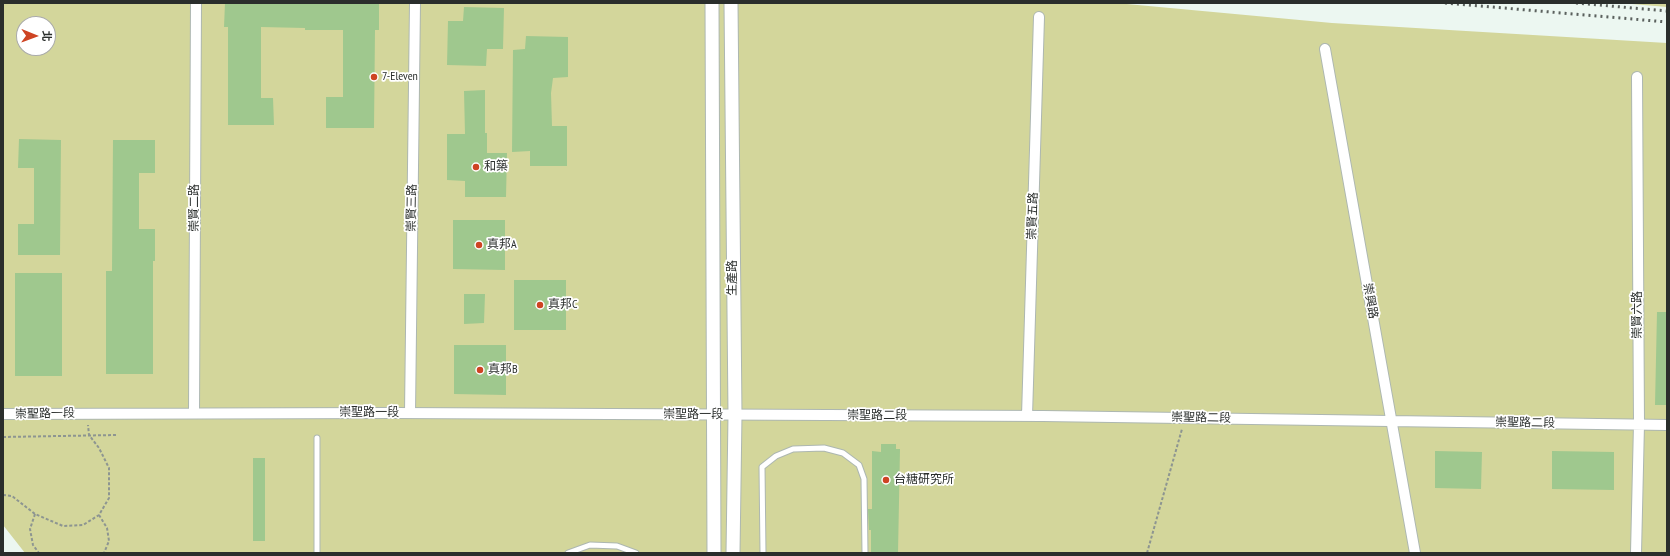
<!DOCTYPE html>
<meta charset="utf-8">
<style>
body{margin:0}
#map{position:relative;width:1670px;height:556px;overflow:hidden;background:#ecf7f1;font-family:"PT Sans Narrow","Noto Sans TC",sans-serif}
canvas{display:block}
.frame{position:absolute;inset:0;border:4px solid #2a2e2c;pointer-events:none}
.north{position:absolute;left:16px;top:16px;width:40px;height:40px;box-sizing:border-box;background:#fff;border:1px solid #aaabab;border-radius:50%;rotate:91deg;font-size:11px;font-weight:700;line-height:16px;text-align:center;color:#2a2e2c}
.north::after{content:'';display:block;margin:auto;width:14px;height:18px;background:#ce4423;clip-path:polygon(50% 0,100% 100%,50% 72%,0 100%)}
</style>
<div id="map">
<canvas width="1670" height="556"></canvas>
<div class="frame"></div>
<div class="north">北</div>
</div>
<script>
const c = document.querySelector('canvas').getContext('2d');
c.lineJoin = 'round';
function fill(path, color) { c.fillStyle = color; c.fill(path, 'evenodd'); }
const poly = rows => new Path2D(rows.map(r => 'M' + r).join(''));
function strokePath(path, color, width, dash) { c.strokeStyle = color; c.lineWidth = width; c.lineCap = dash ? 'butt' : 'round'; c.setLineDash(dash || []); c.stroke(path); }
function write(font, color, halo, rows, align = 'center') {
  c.font = font + ' "PT Sans Narrow","Noto Sans TC",sans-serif'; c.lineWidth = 3.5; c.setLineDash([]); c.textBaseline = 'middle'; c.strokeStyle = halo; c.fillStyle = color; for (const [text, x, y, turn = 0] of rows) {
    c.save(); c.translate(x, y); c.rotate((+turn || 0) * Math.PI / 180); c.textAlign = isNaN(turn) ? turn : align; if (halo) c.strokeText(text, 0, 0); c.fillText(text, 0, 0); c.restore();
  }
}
fill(poly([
 [3,3,1116,3,1332,23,1667,43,1667,553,25,553,3,525],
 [24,24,48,24,48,48,24,48],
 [1620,3,1667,3,1667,7]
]), '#d3d69b');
fill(poly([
 [225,3,379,3,379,30,375,30,374,128,326,128,326,97,343,97,343,30,305,30,305,28,261,27,261,98,273,98,274,125,228,125,228,27,224,27],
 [464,7,504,8,503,49,487,49,486,66,447,65,448,21,463,21],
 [526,36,568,37,568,77,553,78,551,93,552,126,567,126,567,166,530,166,530,151,512,152,513,50,525,49],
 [485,90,485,133,487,133,487,153,507,153,506,197,465,197,465,181,447,180,447,134,465,134,464,91],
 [19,139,61,140,60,255,18,255,18,224,34,224,34,168,18,168],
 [113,140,155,140,155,173,139,173,139,229,155,229,155,261,153,261,153,374,106,374,106,271,112,271],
 [453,220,505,220,505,270,453,269],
 [15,273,62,273,62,376,15,376],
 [514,280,566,280,566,330,514,330],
 [464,294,485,294,484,323,464,324],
 [1657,312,1667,312,1667,405,1655,405],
 [454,345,506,345,506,395,454,394],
 [881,444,896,444,896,449,900,449,898,553,871,553,871,530,869,530,868,509,872,509,872,451,881,452],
 [1435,451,1482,452,1481,489,1435,488],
 [1552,451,1614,452,1614,490,1552,489],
 [253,458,265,458,265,541,253,541]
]), '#9fc88e');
const service = poly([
 [317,438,317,553],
 [568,553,590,545,617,546,636,553],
 [763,553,762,467,776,456,793,449,824,448,843,453,859,465,864,479,865,553]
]);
const minor = poly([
 [1325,49,1415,553],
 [194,413,196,3],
 [410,413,415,3],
 [3,414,394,413,1043,416,1667,425],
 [1027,416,1039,17],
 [1636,553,1639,424,1637,77]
]);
const tertiary = poly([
 [712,3,714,553],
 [731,3,735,415,733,553]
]);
strokePath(service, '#adb7b1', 7);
strokePath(minor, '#adb7b1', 12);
strokePath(tertiary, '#adb7b1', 15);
strokePath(poly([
 [3,437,117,435],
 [3,495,12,496,35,514,63,526,83,525,99,515,109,498,109,468,99,448,89,435,88,425],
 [35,514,30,529,33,545,39,553],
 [99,515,107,528,109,541,104,553],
 [1147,553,1182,429]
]), '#8d9591', 2, [3, 2]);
strokePath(service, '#fff', 5);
strokePath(minor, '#fff', 10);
strokePath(tertiary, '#fff', 13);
strokePath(poly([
 [1445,3,1667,22],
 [1576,3,1667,11]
]), '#5b615e', 3, [2, 4]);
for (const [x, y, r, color] of [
 [374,77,4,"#ce4423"],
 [476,167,4,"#ce4423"],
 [479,245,4,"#ce4423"],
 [540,305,4,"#ce4423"],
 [480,370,4,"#ce4423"],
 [886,480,4,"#ce4423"]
]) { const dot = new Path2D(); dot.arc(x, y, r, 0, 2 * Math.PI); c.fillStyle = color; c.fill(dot); strokePath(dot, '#fff', 1.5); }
write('12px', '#2a2e2c', '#fff', [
 ["7-Eleven",382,77],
 ["和築",484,167],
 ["真邦A",487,245],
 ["真邦C",548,305],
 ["真邦B",488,370],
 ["台糖研究所",894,480]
], 'left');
write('12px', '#2a2e2c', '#fff', [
 ["崇賢二路",195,208,-90],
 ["崇賢三路",412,208,-89],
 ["崇賢五路",1033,216,-88],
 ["生產路",733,278,-90],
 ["崇興路",1370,301,80],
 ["崇賢六路",1638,315,-90],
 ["崇聖路一段",369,413],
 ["崇聖路一段",45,414,-1],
 ["崇聖路一段",693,415],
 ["崇聖路二段",877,416],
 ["崇聖路二段",1201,418,1],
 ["崇聖路二段",1525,423,1]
]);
</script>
